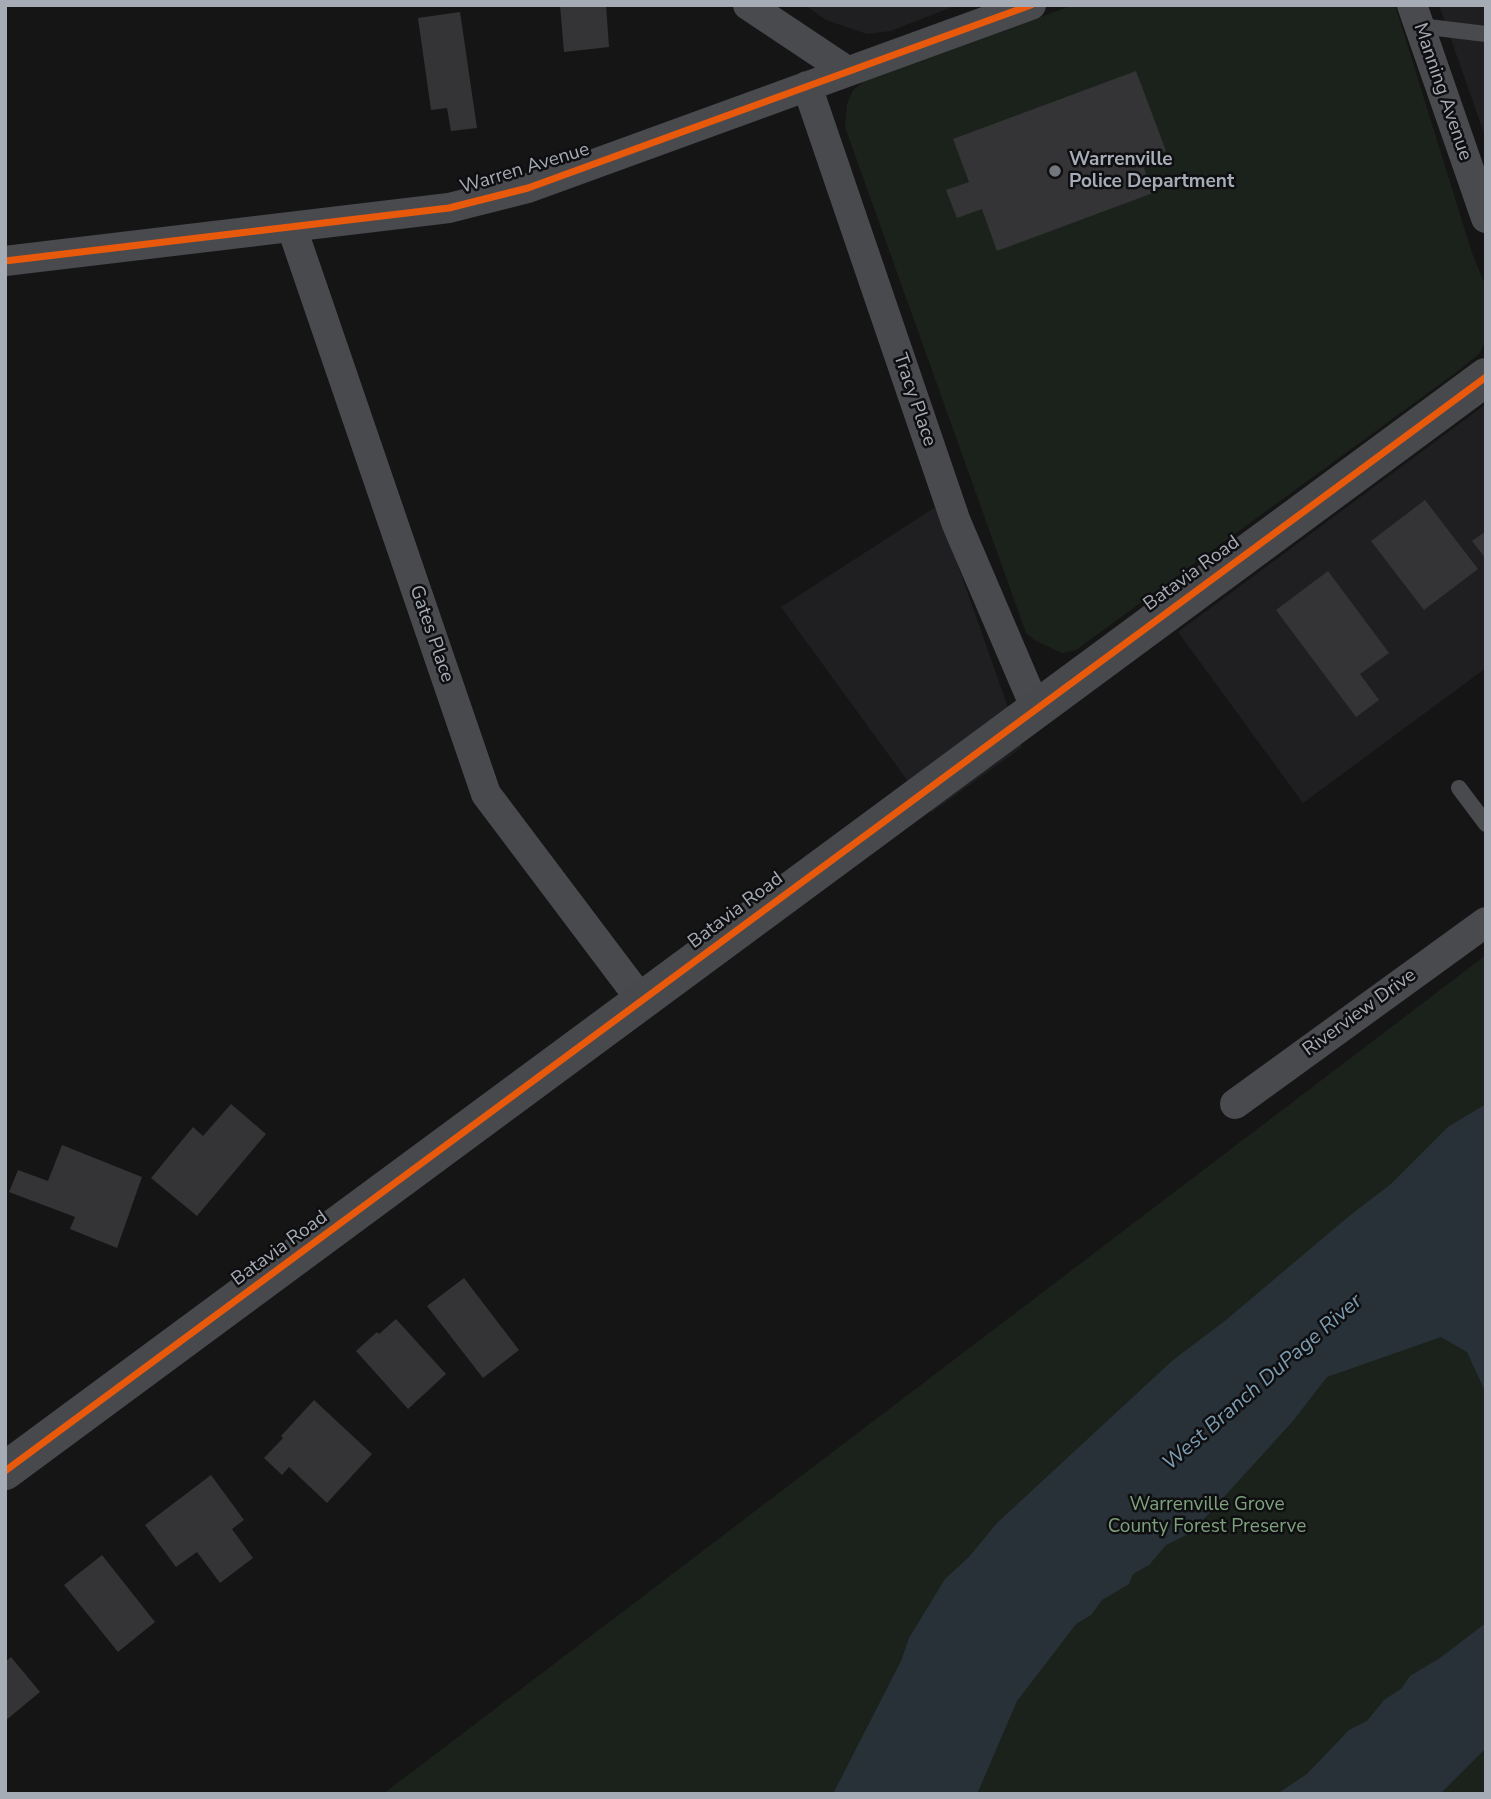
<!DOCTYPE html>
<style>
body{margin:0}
#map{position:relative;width:1491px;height:1799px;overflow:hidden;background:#151515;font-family:"Nunito Sans",sans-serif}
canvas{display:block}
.frame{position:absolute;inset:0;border:7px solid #a6acb6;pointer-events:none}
</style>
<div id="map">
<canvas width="1491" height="1799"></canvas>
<div class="frame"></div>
</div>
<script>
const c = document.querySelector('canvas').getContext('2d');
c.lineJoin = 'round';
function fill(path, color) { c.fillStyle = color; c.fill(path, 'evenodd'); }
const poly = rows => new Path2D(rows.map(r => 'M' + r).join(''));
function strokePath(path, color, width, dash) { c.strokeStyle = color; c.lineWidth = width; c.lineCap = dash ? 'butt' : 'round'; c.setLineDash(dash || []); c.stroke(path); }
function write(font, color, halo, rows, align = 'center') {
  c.font = font + ' "Nunito Sans",sans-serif'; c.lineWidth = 5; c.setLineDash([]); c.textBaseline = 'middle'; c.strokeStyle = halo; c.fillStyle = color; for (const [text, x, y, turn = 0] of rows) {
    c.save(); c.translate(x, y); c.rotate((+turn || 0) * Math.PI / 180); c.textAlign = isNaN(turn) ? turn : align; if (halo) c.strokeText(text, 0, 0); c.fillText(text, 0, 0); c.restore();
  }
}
fill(poly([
 [805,5,957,5,891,31,867,34,826,20],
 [1439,5,1486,5,1486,139],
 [1486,404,1486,668,1303,803,1178,632],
 [937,506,1022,747,931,813,781,607]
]), '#1f1f21');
fill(poly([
 [1074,5,1395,5,1472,253,1486,287,1486,340,1479,354,1458,371,1076,650,1062,653,1036,641,1026,633,845,127,847,104,853,90,871,76],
 [1486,955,1486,1794,383,1794,579,1645]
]), '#1b221c');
fill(poly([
 [1486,1104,1486,1393,1467,1352,1441,1337,1327,1377,1292,1422,1192,1532,1166,1545,1149,1565,1133,1574,1129,1584,1102,1600,1091,1615,1076,1624,1017,1701,977,1794,833,1794,901,1661,909,1638,945,1579,969,1557,997,1523,1172,1361,1226,1320,1348,1217,1391,1184,1448,1127],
 [1486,1623,1486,1748,1440,1794,1277,1794,1307,1774,1349,1730,1367,1721,1384,1700,1401,1689,1410,1676,1440,1658]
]), '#283137');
fill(poly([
 [560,5,606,5,609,47,564,52],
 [460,12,477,128,451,131,447,108,431,110,418,18],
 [1136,71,1166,151,1141,160,1153,193,997,251,982,209,957,218,946,190,969,182,953,139],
 [1425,500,1478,569,1424,610,1371,541],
 [1486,531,1486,559,1472,541],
 [1328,571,1389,653,1360,674,1379,700,1356,717,1276,610],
 [231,1104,266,1134,197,1216,151,1178,193,1127,203,1136],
 [62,1145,142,1177,117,1248,70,1229,75,1217,9,1192,18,1170,48,1181],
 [464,1278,519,1350,483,1378,427,1306],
 [396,1319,446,1374,408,1409,356,1351,377,1332,379,1334],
 [314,1400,372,1454,327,1503,289,1467,282,1475,264,1458,283,1438,281,1436],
 [211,1475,244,1520,232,1529,253,1558,220,1583,197,1552,176,1567,145,1525],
 [102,1555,155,1622,118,1652,64,1585],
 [11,1657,40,1692,5,1721,5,1662]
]), '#343436');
strokePath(poly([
 [1420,26,1486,34],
 [1459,788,1486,824]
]), '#494a4e', 16);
strokePath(poly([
 [748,5,847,71],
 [1412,5,1486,218],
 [807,86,956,522,1036,709],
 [292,228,486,794,642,1001],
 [5,261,449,208,528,188,1031,5],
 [1235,1104,1486,922]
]), '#494a4e', 30);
strokePath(poly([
 [5,1471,1486,377]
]), '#48494c', 38);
strokePath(poly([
 [5,261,449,208,528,188,1031,5],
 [5,1471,1486,377]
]), '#e8590c', 7);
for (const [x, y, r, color] of [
 [1055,171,7,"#73777e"]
]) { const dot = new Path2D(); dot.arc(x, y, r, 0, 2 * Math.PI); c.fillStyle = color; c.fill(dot); strokePath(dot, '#0f0f11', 2.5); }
write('19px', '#a6acb6', '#0f0f11', [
 ["Manning Avenue",1442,92,71],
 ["Warren Avenue",525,169,-17],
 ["Tracy Place",914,400,71],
 ["Batavia Road",1192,574,-36],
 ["Gates Place",431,634,71],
 ["Batavia Road",736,911,-37],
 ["Riverview Drive",1360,1013,-36],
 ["Batavia Road",280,1249,-36]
]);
write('bold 19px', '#a6acb6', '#0f0f11', [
 ["Warrenville",1069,160],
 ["Police Department",1069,182]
], 'left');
write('19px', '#7da17d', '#0f0f11', [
 ["Warrenville Grove",1207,1505],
 ["County Forest Preserve",1207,1527]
]);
write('italic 21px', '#7c9db2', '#0f0f11', [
 ["West Branch DuPage River",1263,1383,-41]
]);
</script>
